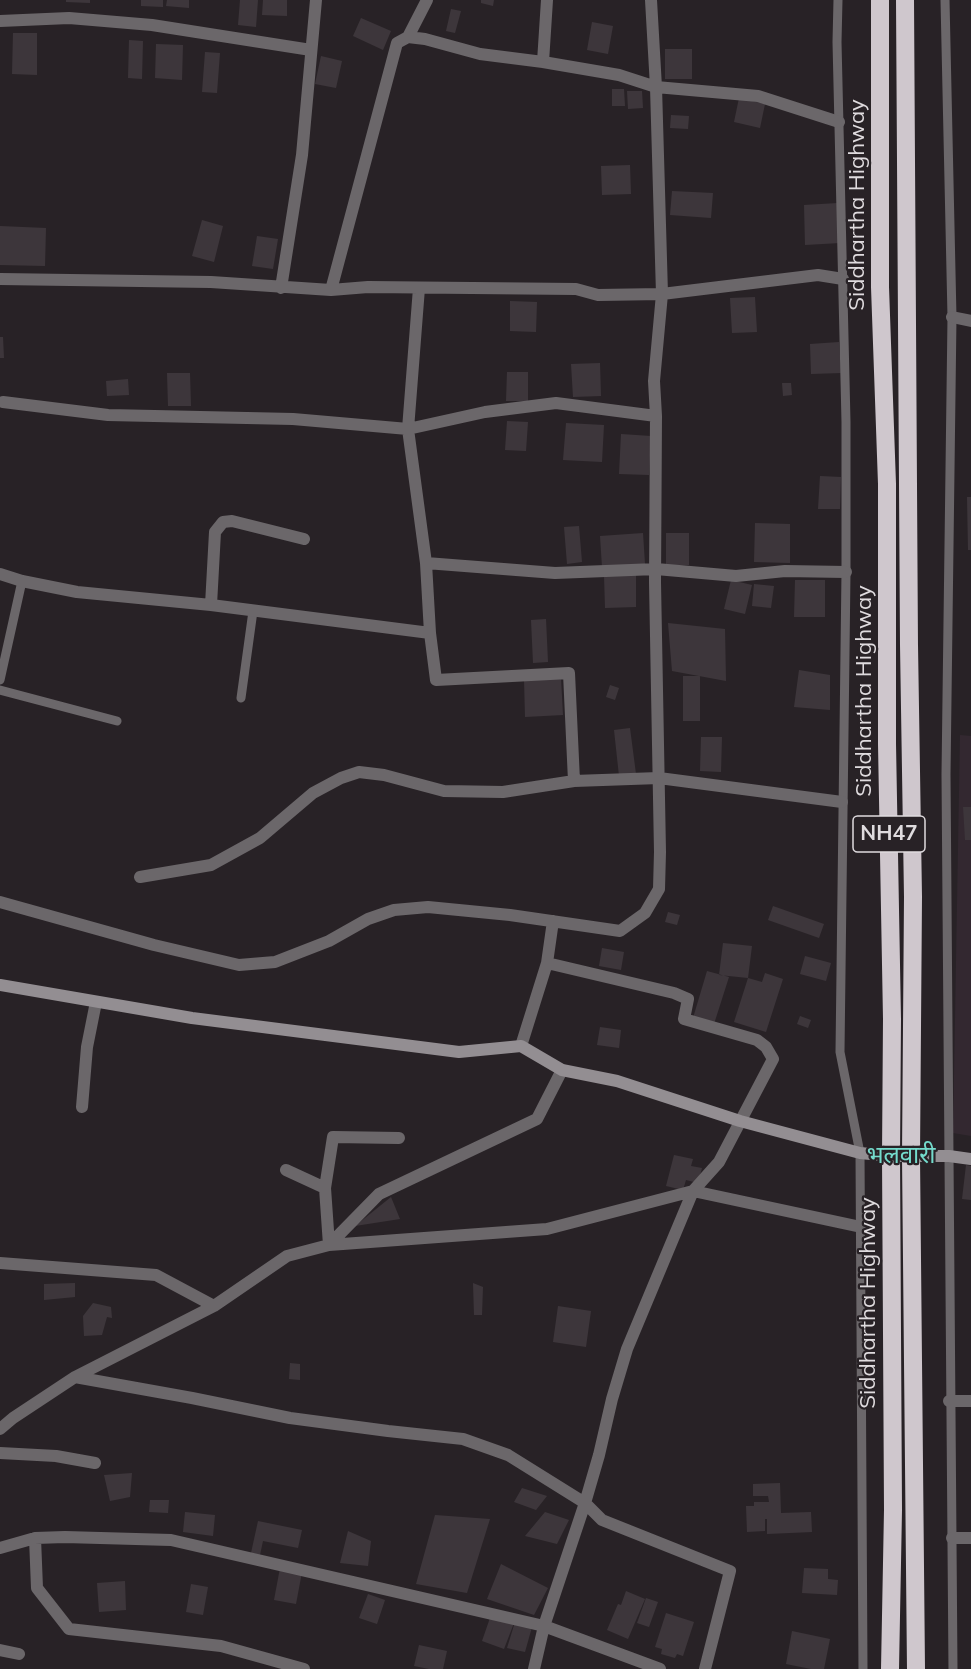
<!DOCTYPE html>
<meta charset="utf-8">
<style>
body{margin:0}
canvas{display:block;background:#282226}
</style>
<canvas width="971" height="1669"></canvas>
<script>
const c = document.querySelector('canvas').getContext('2d');
c.lineJoin = 'round';
function fill(path, color) { c.fillStyle = color; c.fill(path, 'evenodd'); }
const poly = rows => new Path2D(rows.map(r => 'M' + r).join(''));
function strokePath(path, color, width, dash) { c.strokeStyle = color; c.lineWidth = width; c.lineCap = dash ? 'butt' : 'round'; c.setLineDash(dash || []); c.stroke(path); }
function write(font, color, halo, rows, align = 'center') {
  c.font = font + ' Mulish,"Noto Sans Devanagari",sans-serif'; c.lineWidth = 4.5; c.setLineDash([]); c.textBaseline = 'middle'; c.strokeStyle = halo; c.fillStyle = color; for (const [text, x, y, turn = 0] of rows) {
    c.save(); c.translate(x, y); c.rotate((+turn || 0) * Math.PI / 180); c.textAlign = isNaN(turn) ? turn : align; if (halo) c.strokeText(text, 0, 0); c.fillText(text, 0, 0); c.restore();
  }
}
fill(poly([
 [960,735,971,736,971,1136,953,1133]
]), '#332830');
fill(poly([
 [66,0,90,0,90,3,66,2],
 [141,0,163,0,163,7,141,6],
 [167,0,189,0,189,8,166,6],
 [240,0,258,0,256,27,238,25],
 [263,0,287,0,287,16,262,15],
 [481,0,494,0,493,6,481,3],
 [451,9,461,11,455,33,446,31],
 [361,18,391,31,383,50,353,36],
 [592,22,613,26,608,54,587,50],
 [13,33,37,33,37,75,12,74],
 [129,40,143,41,142,79,128,78],
 [156,44,183,45,182,80,155,78],
 [665,49,692,49,692,79,665,79],
 [205,52,220,53,217,93,202,92],
 [321,56,342,61,336,88,315,84],
 [612,89,624,89,625,106,612,106],
 [627,91,642,91,643,108,628,109],
 [739,98,765,104,760,128,734,122],
 [671,115,689,116,688,129,670,128],
 [630,165,631,194,602,195,601,166],
 [672,191,713,193,711,218,670,215],
 [838,203,840,243,805,245,804,205],
 [202,220,223,226,214,262,192,256],
 [0,226,46,228,45,266,0,265],
 [257,236,278,239,273,269,252,266],
 [755,297,757,332,732,333,730,298],
 [510,301,537,302,536,332,510,331],
 [0,337,3,337,4,358,0,358],
 [839,342,841,373,811,374,810,344],
 [600,363,601,396,573,397,571,364],
 [507,372,528,372,528,401,506,401],
 [167,373,190,373,191,406,168,406],
 [128,379,129,395,107,396,106,381],
 [782,383,791,383,792,395,783,396],
 [507,421,528,422,526,451,505,450],
 [566,423,604,425,602,462,563,460],
 [621,434,651,436,649,475,619,474],
 [820,476,841,477,840,509,818,509],
 [967,497,971,497,971,550,968,550],
 [755,523,790,524,790,563,754,562],
 [579,526,582,562,567,564,564,527],
 [643,533,645,564,602,567,600,536],
 [666,533,689,533,689,565,666,565],
 [636,574,636,607,605,608,604,575],
 [731,580,752,585,745,614,724,609],
 [795,580,825,580,825,617,794,617],
 [754,584,774,586,771,608,752,606],
 [546,619,548,662,533,663,531,620],
 [668,623,725,629,726,681,672,671],
 [799,670,830,675,830,710,794,707],
 [683,676,700,676,700,721,683,721],
 [561,678,563,715,525,717,524,679],
 [610,685,619,688,615,700,606,697],
 [630,728,636,774,619,776,614,730],
 [701,737,722,737,721,772,700,771],
 [963,807,971,807,971,840,965,840],
 [773,906,824,924,819,938,768,920],
 [668,912,680,915,677,925,665,922],
 [723,943,752,946,748,978,719,975],
 [602,948,624,952,621,970,599,966],
 [805,956,831,963,826,981,800,974],
 [707,971,729,977,714,1024,693,1018],
 [765,973,783,979,766,1032,734,1022,748,978,762,982],
 [800,1016,811,1020,808,1028,797,1024],
 [600,1027,621,1030,619,1048,597,1045],
 [674,1155,693,1159,691,1166,702,1168,698,1183,686,1180,683,1190,666,1186],
 [966,1165,971,1166,971,1200,962,1199],
 [391,1197,400,1219,355,1226],
 [75,1283,75,1297,44,1300,44,1284],
 [473,1283,483,1287,482,1315,474,1315],
 [93,1303,111,1307,112,1318,107,1317,102,1335,84,1336,83,1316],
 [558,1306,591,1311,586,1347,553,1342],
 [290,1363,300,1364,300,1380,289,1379],
 [132,1473,130,1497,110,1501,104,1475],
 [780,1483,781,1513,811,1512,812,1532,767,1534,767,1519,765,1519,765,1531,747,1532,746,1506,754,1506,754,1502,769,1502,768,1496,753,1496,753,1484],
 [522,1488,547,1496,536,1510,514,1502],
 [150,1500,169,1500,168,1513,149,1512],
 [185,1512,215,1515,213,1536,183,1532],
 [545,1512,569,1520,557,1544,525,1536],
 [435,1515,490,1519,467,1593,416,1584],
 [258,1521,302,1530,298,1548,263,1541,260,1555,251,1553],
 [348,1531,371,1541,368,1566,340,1563],
 [501,1564,548,1588,534,1615,487,1599],
 [280,1568,302,1572,296,1604,274,1600],
 [804,1568,828,1569,828,1579,838,1580,837,1595,802,1593],
 [125,1581,126,1610,99,1612,97,1583],
 [191,1584,208,1587,203,1615,186,1612],
 [626,1591,645,1599,628,1639,607,1630,618,1604,621,1605],
 [368,1594,385,1600,377,1624,359,1618],
 [646,1598,658,1602,649,1627,637,1623],
 [666,1613,694,1622,683,1656,677,1654,675,1658,661,1654,662,1649,655,1647],
 [491,1615,514,1623,504,1649,482,1641],
 [515,1622,532,1627,525,1652,507,1648],
 [792,1631,830,1639,824,1669,811,1669,786,1664],
 [419,1645,447,1651,443,1669,429,1669,414,1666]
]), '#3d363b');
strokePath(poly([
 [838,0,837,42,846,422,846,572,840,1052,860,1153,863,1669],
 [945,0,952,317,946,774,953,1669],
 [0,680,22,581],
 [0,690,117,721],
 [241,698,253,611]
]), '#6b676a', 9);
strokePath(poly([
 [427,0,408,37,425,39,480,54,543,62,619,75,656,87,758,96,839,122],
 [0,21,69,18,152,25,311,50],
 [543,62,547,0],
 [0,279,211,282,331,290,368,287,576,289,598,295,662,294,818,275,843,279],
 [281,288,302,155,316,0],
 [419,288,408,429,485,412,556,403,656,416],
 [331,290,397,43,408,37],
 [952,317,971,321],
 [3,402,108,415,293,419,408,429,426,563,555,573,656,569,736,576,785,571,846,572],
 [426,563,430,633,436,680,569,673,574,781],
 [0,574,22,581,77,592,211,605,430,633],
 [211,605,215,532,223,522,232,521,304,539],
 [140,877,211,865,260,838,313,793,341,778,359,772,384,775,444,791,503,792,574,781,659,778,842,802],
 [0,902,154,945,239,965,275,962,329,941,368,919,394,910,428,907,510,915,620,931,645,913,659,889,660,852,655,582,656,416,654,381,662,294,656,87,651,0],
 [521,1046,547,963,553,921],
 [82,1107,87,1047,96,1002],
 [399,1138,333,1137,325,1188,329,1245,547,1229,693,1191,861,1227],
 [286,1170,325,1188],
 [0,1263,156,1275,214,1306],
 [75,1377,192,1398,290,1418,388,1431,463,1439,508,1455,585,1503,602,1520,730,1571,705,1669],
 [949,1401,971,1401],
 [0,1429,13,1418,75,1377,214,1306,287,1256,329,1245,379,1194,537,1119,562,1070],
 [0,1453,56,1456,95,1463],
 [35,1538,37,1588,69,1629,221,1646,304,1669],
 [952,1538,971,1538],
 [0,1548,35,1538,65,1537,171,1540,544,1626,660,1669],
 [0,1650,19,1654],
 [534,1669,544,1626,585,1503,599,1455,612,1399,627,1349,693,1191,719,1162,773,1059,766,1047,757,1040,684,1019,688,999,674,993,547,963]
]), '#6b676a', 12);
strokePath(poly([
 [0,985,192,1018,459,1052,521,1046,562,1070,617,1081,740,1121,860,1153,891,1156,949,1156,971,1159]
]), '#938e92', 12);
strokePath(poly([
 [880,0,880,287,887,484,887,744,892,1019,891,1156,893,1510,890,1669],
 [905,0,909,645,913,897,911,1156,916,1669]
]), '#cfc7cd', 18);
for (const [x, y, w] of [
 [889,834,72]
]) { const box = new Path2D(); box.roundRect(x - w / 2, y - 18, w, 36, 4.5); c.fillStyle = '#282226'; c.fill(box); strokePath(box, '#dfdbde', 1.5); }
write('bold 21px', '#dfdbde', null, [
 ["NH47",889,834]
]);
write('22px', '#dfdbde', '#282226', [
 ["Siddhartha Highway",857,205,-90],
 ["Siddhartha Highway",864,691,-90],
 ["Siddhartha Highway",868,1303,-90]
]);
write('24px', '#74dbcc', '#282226', [
 ["भलवारी",901,1156]
]);
</script>
